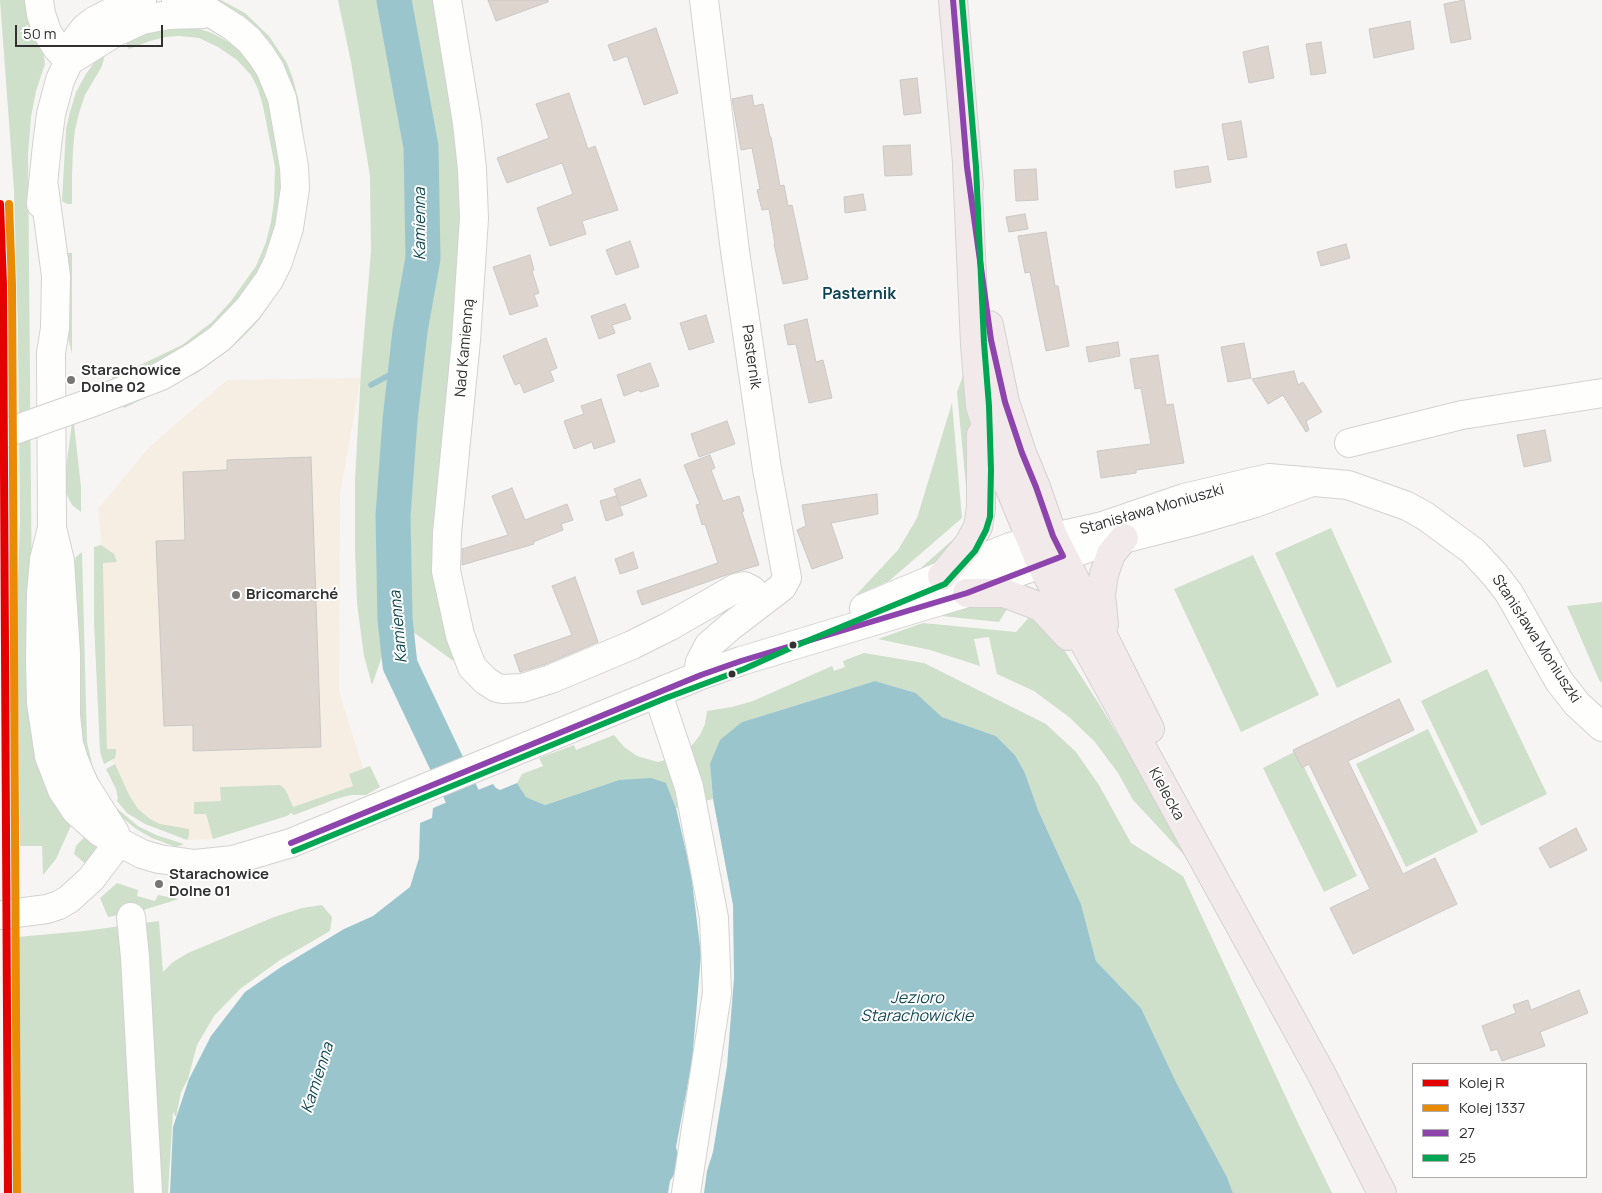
<!DOCTYPE html>
<meta charset="utf-8">
<style>
body{margin:0}
#map{position:relative;width:1602px;height:1193px;overflow:hidden;background:#f7f5f3;font-family:Manrope,sans-serif}
canvas{display:block}
.legend{position:absolute;left:1412px;top:1063px;width:175px;height:115px;box-sizing:border-box;background:#fff;border:1px solid #adadac;margin:0;padding:6px 9px;list-style:none;font-size:15px;color:#323130}
.legend li{display:flex;align-items:center;gap:10px;height:25px}
.legend b{width:25px;border:1px solid #adadac}
.scale{position:absolute;left:15px;top:25px;width:148px;height:22px;box-sizing:border-box;border:2px solid #323130;border-top:0;padding-left:6px;font-size:15px;line-height:18px;white-space:nowrap;color:#323130;-webkit-text-stroke:4px #fff;paint-order:stroke}
</style>
<div id="map">
<canvas width="1602" height="1193"></canvas>
<ul class="legend">
<li><b style="height:6px;background:#e50000"></b>Kolej R</li>
<li><b style="height:6px;background:#ea8b05"></b>Kolej 1337</li>
<li><b style="height:6px;background:#8e44ad"></b>27</li>
<li><b style="height:6px;background:#00a651"></b>25</li>
</ul>
<div class="scale">50 m</div>
</div>
<script>
const c = document.querySelector('canvas').getContext('2d');
c.lineJoin = 'round';
function fill(path, color) { c.fillStyle = color; c.fill(path, 'evenodd'); }
const poly = rows => new Path2D(rows.map(r => 'M' + r).join(''));
function strokePath(path, color, width, dash) { c.strokeStyle = color; c.lineWidth = width; c.lineCap = dash ? 'butt' : 'round'; c.setLineDash(dash || []); c.stroke(path); }
function write(font, color, halo, rows, align = 'center') {
  c.font = font + ' Manrope,sans-serif'; c.lineWidth = 4; c.setLineDash([]); c.textBaseline = 'middle'; c.strokeStyle = halo; c.fillStyle = color; for (const [text, x, y, turn = 0] of rows) {
    c.save(); c.translate(x, y); c.rotate((+turn || 0) * Math.PI / 180); c.textAlign = isNaN(turn) ? turn : align; if (halo) c.strokeText(text, 0, 0); c.fillText(text, 0, 0); c.restore();
  }
}
fill(poly([
 [361,378,340,494,339,691,363,768,349,774,354,786,292,807,287,793,220,787,221,801,194,802,206,814,213,839,187,840,145,824,126,794,107,749,103,563,98,509,148,448,227,380]
]), '#f6eee3');
fill(poly([
 [0,0,28,0,43,50,45,64,36,91,31,117,28,155,33,714,74,819,56,859,43,875,42,846,20,846,17,606,20,521,18,332,14,190],
 [212,0,221,0,245,13,269,36,287,63,293,79,299,102,307,166,307,202,304,219,298,246,281,288,259,320,244,336,230,349,197,373,124,408,122,404,274,292,294,95,289,77,281,59,270,42,256,27,242,16,224,4],
 [338,0,434,0,459,151,462,214,439,498,441,601,449,645,455,662,395,619,372,685,364,656,357,603,355,550,355,480,361,371,371,251,370,176,351,62],
 [194,27,212,33,230,43,247,57,259,75,266,92,278,149,280,171,280,200,276,224,259,270,246,292,214,327,172,357,114,382,112,377,136,367,182,345,212,322,231,301,256,266,266,242,271,222,274,201,275,167,263,106,258,89,251,75,237,60,218,47,199,38,179,36,166,37,150,41,129,49,123,37,138,30],
 [106,50,102,66,85,95,79,113,75,130,73,149,72,176,72,204,67,204,62,201,66,129,70,112,76,92,86,74,96,60],
 [67,253,72,253,72,354,64,321],
 [966,368,972,444,968,507,957,392],
 [952,403,962,518,889,581,855,596,898,550,917,518],
 [73,415,81,487,81,512,72,505,65,491,65,476],
 [967,527,959,545,929,569,913,575],
 [1331,528,1392,662,1337,688,1275,553],
 [101,545,114,554,117,562,103,563,107,749,116,749,116,753,115,758,104,764,100,752,94,622,94,547],
 [82,552,87,742,92,764,100,783,99,794,82,760,72,572,76,557],
 [1253,555,1319,695,1241,732,1174,589],
 [1602,602,1602,683,1599,680,1567,606],
 [1010,604,999,622,931,615,973,605],
 [1031,615,1059,642,1099,704,1202,874,1133,800,1118,773,1095,742,1069,717,1034,691,997,674,989,637,974,639,980,666,930,650,878,639,923,623,1016,632],
 [864,653,924,663,1046,724,1076,752,1099,785,1131,843,1183,876,1297,1121,1332,1193,1233,1193,1227,1177,1176,1082,1141,1008,1096,961,1081,904,1038,810,1025,773,1015,755,996,736,942,717,916,693,875,681,742,722,710,764,713,799,676,808,666,783,619,780,545,805,526,797,517,783,522,774,543,766,539,758,574,745,576,750,614,735,624,747,637,756,658,762,676,757,689,749,700,735,705,724,707,711,732,707,753,701,832,666,834,671,845,667,843,661],
 [1487,669,1547,794,1481,826,1421,701],
 [1428,729,1478,832,1406,867,1356,764],
 [1294,752,1302,768,1304,767,1357,876,1324,892,1263,768],
 [115,764,129,795,138,809,150,819,160,824,189,829,189,836,187,840,145,824,127,813,117,801,118,798,116,789,106,769],
 [370,766,380,787,366,795,351,795,336,799,294,815,291,813,287,816,213,839,206,814,194,814,194,802,221,801,220,787,280,785,284,788,287,793,293,807,353,786,349,774],
 [114,806,138,826,156,835,184,844,176,847,152,838,136,829,112,809],
 [88,833,95,842,97,849,88,866,74,854,76,846],
 [117,883,138,890,137,896,155,901,158,895,179,899,140,911,108,917,100,898],
 [322,905,332,917,330,931,280,960,240,989,214,1016,197,1045,188,1079,181,1092,176,1117,173,1112,168,1193,21,1193,17,937,84,931,159,921,163,972,173,962,188,953,274,917,302,908]
]), '#cedfca');
fill(poly([
 [875,681,916,693,942,717,996,736,1015,755,1025,773,1038,810,1081,904,1096,961,1141,1008,1176,1082,1227,1177,1233,1193,704,1193,707,1171,713,1152,727,1066,734,978,733,905,713,799,710,764,720,740,742,722],
 [651,778,666,783,676,808,691,873,701,955,692,1062,676,1147,680,1165,670,1181,668,1193,170,1193,173,1127,189,1079,211,1036,245,992,281,967,344,929,373,916,410,887,419,858,420,823,432,818,433,808,457,798,461,802,465,801,468,800,468,794,493,784,496,788,500,790,517,783,526,797,545,805,619,780]
]), '#9bc5cd');
strokePath(poly([
 [371,385,406,366]
]), '#9bc5cd', 5.5);
strokePath(poly([
 [394,0,421,147,423,258,410,331,400,420,393,516,395,619,400,665,465,802,469,831,459,846]
]), '#9bc5cd', 35);
const building = poly([
 [488,0,548,0,548,2,496,21,488,0],
 [1464,0,1471,39,1451,43,1444,4,1464,0],
 [1410,21,1414,49,1374,58,1369,29,1410,21],
 [656,28,678,93,644,105,627,56,614,61,608,45,656,28],
 [1321,42,1326,73,1311,75,1306,44,1321,42],
 [1268,46,1274,78,1249,83,1243,52,1268,46],
 [917,78,921,113,904,115,900,80,917,78],
 [569,93,588,149,595,146,618,210,582,221,586,234,550,246,537,208,573,194,562,163,507,183,497,158,549,138,536,104,569,93],
 [752,95,754,106,763,104,770,137,771,137,780,186,784,185,788,206,792,205,808,279,783,284,774,244,775,244,769,209,762,210,757,190,760,189,752,148,741,150,732,99,752,95],
 [1241,121,1247,157,1228,160,1222,124,1241,121],
 [910,145,912,175,885,176,883,146,910,145],
 [1208,166,1211,182,1176,188,1174,171,1208,166],
 [1036,169,1038,200,1016,201,1014,170,1036,169],
 [863,194,866,210,845,213,844,197,863,194],
 [1025,214,1028,229,1009,232,1006,217,1025,214],
 [1046,232,1055,286,1058,286,1069,346,1046,351,1030,272,1025,273,1018,236,1046,232],
 [630,241,639,267,616,275,606,250,630,241],
 [1346,244,1350,258,1321,266,1317,252,1346,244],
 [530,255,534,270,532,271,539,293,534,295,538,306,510,315,493,267,530,255],
 [625,304,631,319,612,325,615,333,599,339,591,316,625,304],
 [706,315,714,342,689,350,680,323,706,315],
 [807,319,816,362,823,360,832,398,809,403,796,344,788,345,784,325,807,319],
 [546,338,557,368,550,371,554,381,524,393,520,383,515,385,503,356,546,338],
 [1118,342,1120,356,1089,362,1086,347,1118,342],
 [1244,343,1251,378,1228,382,1221,347,1244,343],
 [1158,355,1166,405,1173,404,1184,463,1136,470,1136,473,1101,478,1097,451,1151,444,1141,388,1135,389,1130,359,1158,355],
 [650,363,659,386,640,392,639,390,624,396,617,375,650,363],
 [1294,371,1298,385,1303,382,1322,412,1306,421,1309,430,1306,432,1283,395,1268,404,1252,379,1294,371],
 [601,399,615,442,594,449,592,442,574,449,564,421,584,414,581,406,601,399],
 [727,421,735,444,699,457,691,434,727,421],
 [1545,430,1551,461,1524,467,1517,435,1545,430],
 [710,455,715,468,711,470,723,501,739,496,744,511,742,512,759,565,732,573,642,605,637,591,718,563,705,524,702,525,696,505,700,504,684,465,710,455],
 [311,457,321,747,193,751,193,725,164,726,156,541,185,540,183,472,227,470,227,460,311,457],
 [640,479,647,496,621,506,614,489,640,479],
 [512,488,525,520,567,504,573,520,561,524,563,530,533,542,534,544,462,565,462,549,508,535,492,496,512,488],
 [877,494,878,514,831,523,843,558,812,569,797,530,806,526,802,505,877,494],
 [616,496,623,515,606,521,600,501,616,496],
 [633,552,638,568,620,574,615,559,633,552],
 [575,577,598,642,546,664,520,672,514,655,572,635,552,586,575,577],
 [1399,699,1414,730,1348,761,1403,874,1435,858,1457,904,1353,954,1330,908,1370,889,1309,764,1302,768,1293,750,1399,699],
 [1576,828,1587,850,1550,868,1539,848,1576,828],
 [1579,990,1588,1013,1540,1032,1545,1046,1502,1061,1497,1049,1491,1051,1482,1026,1516,1013,1513,1005,1528,1000,1531,1010,1579,990]
]);
fill(building, '#ddd5cd');
strokePath(building, '#c9c8c6', 1);
const minor = poly([
 [39,0,41,14,47,32,57,48,69,61],
 [447,0,467,123,472,169,474,218,466,340,447,533,446,571,460,635,472,667,486,681,497,688,503,689,522,688,551,679,632,645,670,626,736,588,744,586,752,590,760,603],
 [69,61,114,33,142,20,168,15,203,14],
 [44,187,56,276,55,328,51,353,52,528,60,561,66,654,66,715,69,744,74,760,84,784,115,833],
 [41,204,47,145,51,114,60,80,69,61,75,41,85,28,94,21,127,4,142,0],
 [96,401,161,376,195,356,220,338,248,309,269,280,278,262,289,228,295,188,294,167,282,98,270,69,261,55,249,40,235,28,208,11,188,3,176,0],
 [1349,443,1462,415,1602,393],
 [52,528,44,560,41,594,40,659,41,703,49,756,62,790,76,811,100,832,142,854,159,859,195,864,233,860,291,843,701,675,741,661,967,593,1021,571,1088,548,1190,522,1255,503,1309,483],
 [864,608,1010,547,1103,526,1184,498,1269,478,1348,485,1407,506,1425,516,1473,551,1495,575,1509,593,1559,681,1577,704,1602,727],
 [701,675,699,668,700,662,709,645,731,626,782,587,787,578,767,469,735,251,704,0],
 [662,706,689,787,714,918,717,993,686,1193],
 [0,915,47,909,59,905,69,899,91,879,119,842],
 [131,917,135,957,148,1193]
]);
const major = poly([
 [953,0,969,186],
 [967,167,975,344,980,406,994,450,1041,564,1321,1073,1382,1193],
 [989,325,1005,402,1022,453,1036,487,1053,536,1150,729],
 [942,576,968,545,978,527,981,508,981,435],
 [967,593,1004,593,1041,607,1068,636],
 [1104,624,1101,595,1104,574,1111,554,1124,538]
]);
strokePath(minor, '#d3d2d1', 30);
strokePath(major, '#d3d2d2', 30);
strokePath(minor, '#fefefd', 28);
strokePath(major, '#f2e9ea', 28);
const minorBridge = poly([
 [0,435,96,401]
]);
strokePath(minorBridge, '#d3d2d1', 30, []);
strokePath(minorBridge, '#fefefd', 28);
strokePath(poly([
 [291,843,701,675,741,661,967,593,1063,556,1053,536,1036,487,1022,453,1005,402,991,340,967,167,953,0]
]), '#8e44ad', 6);
strokePath(poly([
 [294,851,666,698,744,669,795,646,945,584,975,551,986,530,990,517,991,470,989,406,984,343,976,167,962,0]
]), '#00a651', 6);
strokePath(poly([
 [0,204,3,285,8,1193]
]), '#e50000', 8);
strokePath(poly([
 [9,204,12,285,17,1193]
]), '#ea8b05', 8);
for (const [x, y, r, color] of [
 [71,380,5,"#777674"],
 [236,595,5,"#777674"],
 [793,645,4.5,"#323130"],
 [732,674,4.5,"#323130"],
 [159,884,5,"#777674"]
]) { const dot = new Path2D(); dot.arc(x, y, r, 0, 2 * Math.PI); c.fillStyle = color; c.fill(dot); strokePath(dot, '#fff', 2); }
write('15px', '#323130', '#fff', [
 ["Nad Kamienną",465,348,-85],
 ["Pasternik",751,357,82],
 ["Stanisława Moniuszki",1152,510,-16],
 ["Stanisława Moniuszki",1536,639,57],
 ["Kielecka",1166,794,61]
]);
write('bold 15px', '#323130', '#fff', [
 ["Starachowice",81,371],
 ["Dolne 02",81,388],
 ["Bricomarché",246,595],
 ["Starachowice",169,875],
 ["Dolne 01",169,892]
], 'left');
write('italic 16px', '#144a54', '#fff', [
 ["Kamienna",421,224,-90],
 ["Kamienna",399,627,-95],
 ["Jezioro",917,999],
 ["Starachowickie",917,1017],
 ["Kamienna",318,1078,-72]
]);
write('bold 16px', '#0d4353', '#fff', [
 ["Pasternik",859,295]
]);
</script>
